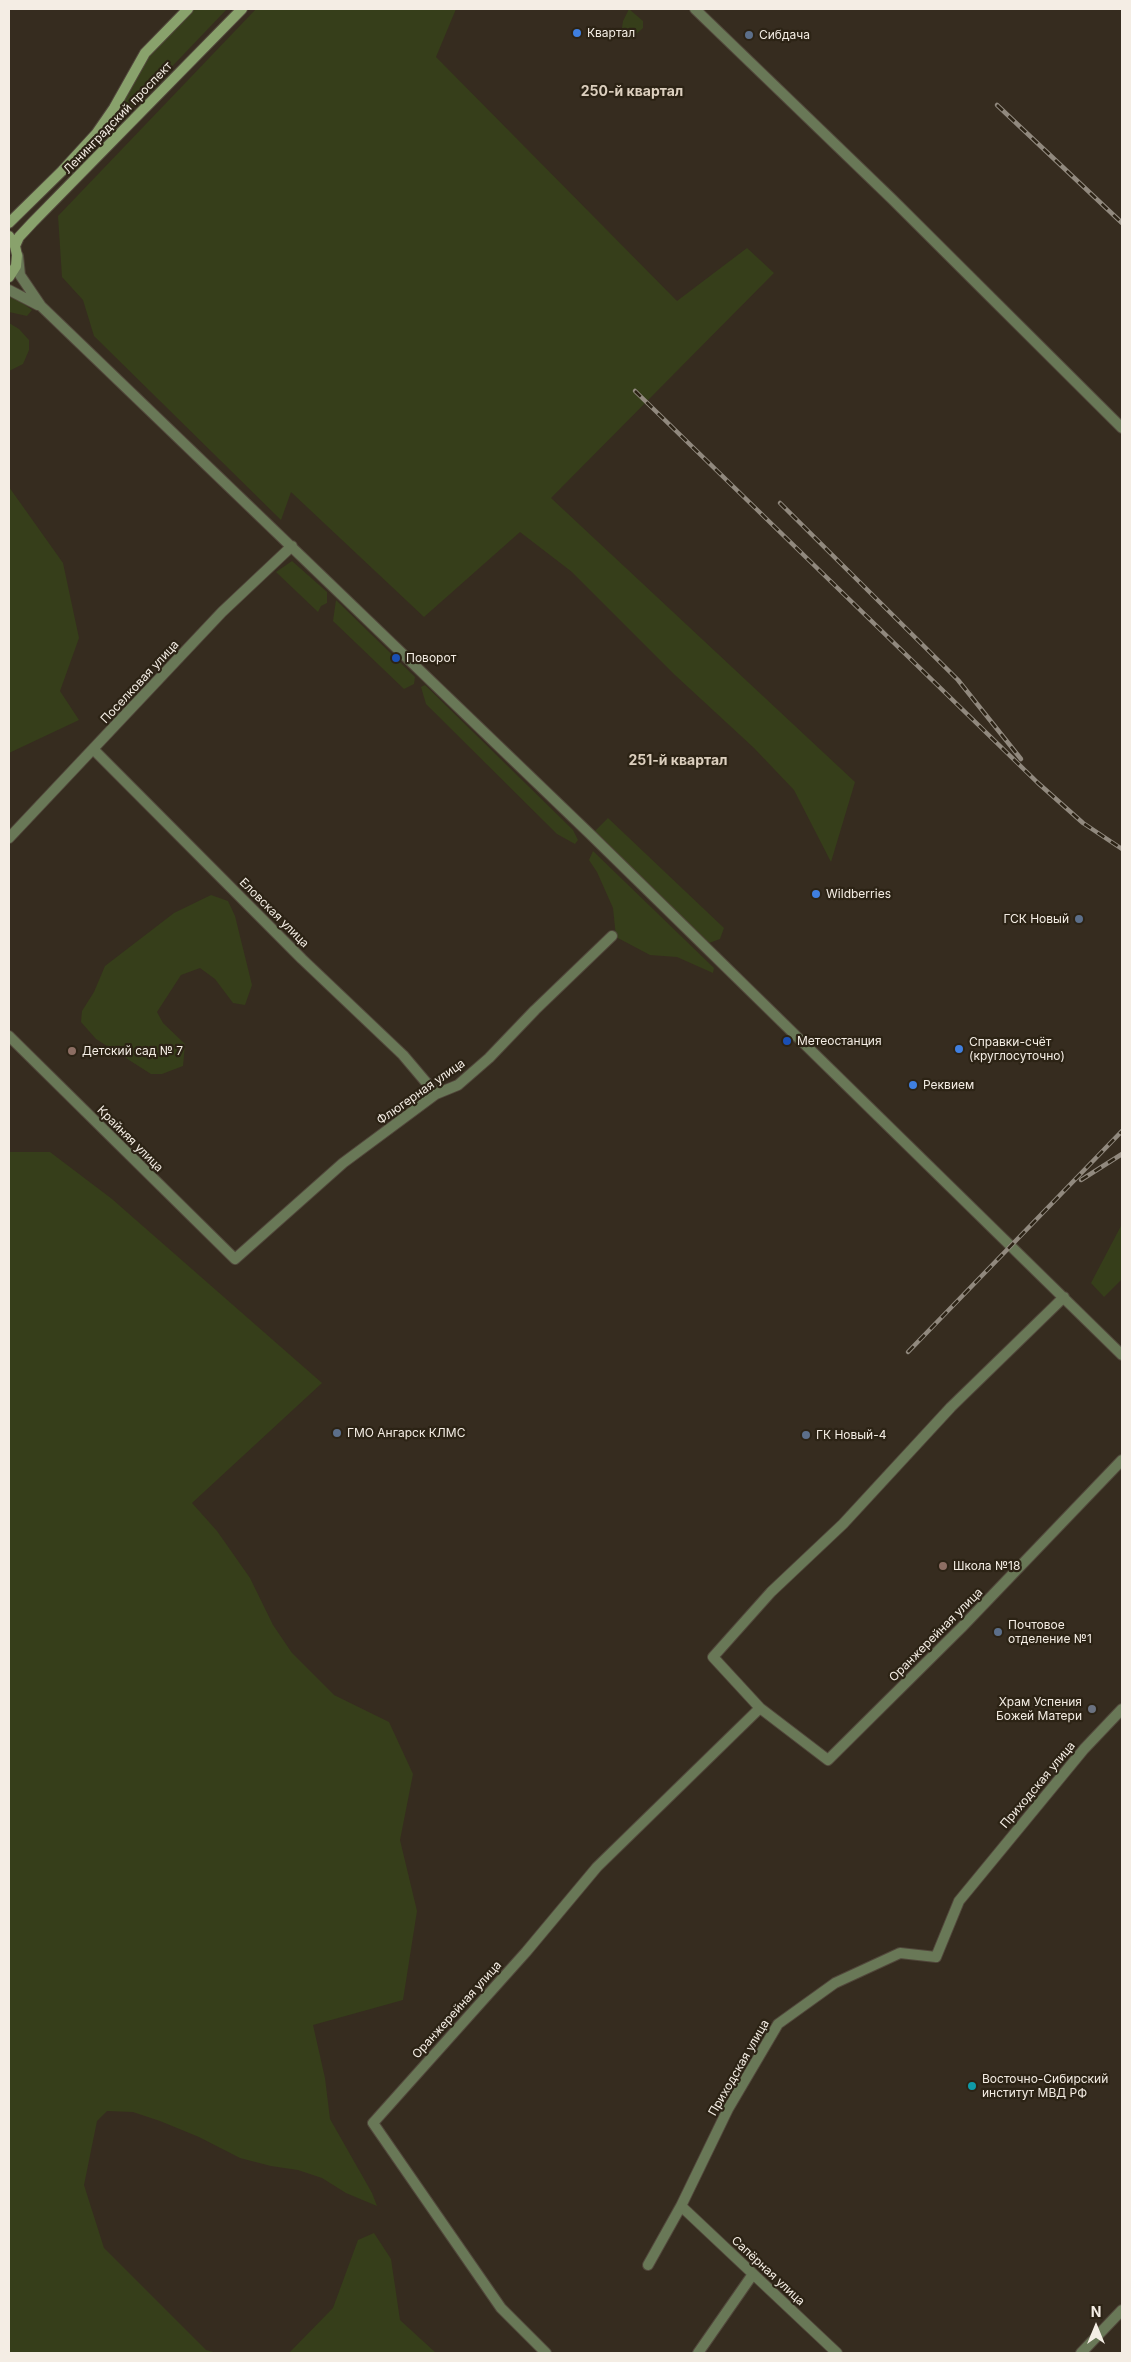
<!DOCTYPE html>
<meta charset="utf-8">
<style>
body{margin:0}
#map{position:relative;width:1131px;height:2362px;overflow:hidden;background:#362c1f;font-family:Inter,sans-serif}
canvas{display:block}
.frame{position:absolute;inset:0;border:10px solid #f4ede4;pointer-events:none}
.north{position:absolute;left:1071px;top:2302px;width:50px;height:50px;-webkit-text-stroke:4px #2c2315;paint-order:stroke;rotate:0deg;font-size:14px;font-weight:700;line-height:20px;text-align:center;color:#f4ede4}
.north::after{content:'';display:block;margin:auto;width:18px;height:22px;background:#f4ede4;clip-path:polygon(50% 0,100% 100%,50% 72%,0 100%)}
</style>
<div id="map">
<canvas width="1131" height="2362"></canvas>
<div class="frame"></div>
<div class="north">N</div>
</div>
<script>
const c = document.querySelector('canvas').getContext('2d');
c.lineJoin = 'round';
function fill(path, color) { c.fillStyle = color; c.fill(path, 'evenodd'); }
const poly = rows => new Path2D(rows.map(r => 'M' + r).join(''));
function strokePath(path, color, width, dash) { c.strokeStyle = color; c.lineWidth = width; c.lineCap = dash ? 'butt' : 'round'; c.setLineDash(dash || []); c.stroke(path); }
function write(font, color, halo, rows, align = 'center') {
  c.font = font + ' Inter,sans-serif'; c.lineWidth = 4.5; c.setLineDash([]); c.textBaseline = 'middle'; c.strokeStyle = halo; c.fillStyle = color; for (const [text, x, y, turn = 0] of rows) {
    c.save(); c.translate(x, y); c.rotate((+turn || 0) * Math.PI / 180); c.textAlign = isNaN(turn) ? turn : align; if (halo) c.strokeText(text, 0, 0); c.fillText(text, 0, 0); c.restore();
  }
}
fill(poly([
 [194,9,227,9,95,147,146,59],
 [256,9,456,9,436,57,677,301,747,248,774,273,551,498,855,782,831,862,794,790,754,748,675,675,572,572,520,532,424,617,291,492,281,520,94,336,83,300,62,277,58,216],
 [629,9,643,21,643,28,631,39,621,34,623,21],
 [9,296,16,298,32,310,27,316,9,312],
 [9,323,19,329,29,340,29,350,23,364,9,371],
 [9,487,63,563,79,638,60,691,79,720,9,753],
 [292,561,327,592,327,603,321,606,318,612,276,572],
 [336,600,415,677,414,684,404,689,333,621],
 [425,685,573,830,578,840,575,844,557,834,426,704,421,687],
 [608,818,724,928,720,939,709,943,595,831],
 [593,851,714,968,713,973,677,957,650,955,616,937,613,908,597,872,589,860],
 [211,895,228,901,235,916,252,985,245,1005,233,1003,215,979,200,968,181,975,157,1012,163,1023,185,1044,183,1066,162,1074,151,1074,96,1039,81,1022,82,1011,94,992,105,966,174,913],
 [9,1152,50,1152,112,1199,322,1383,192,1503,217,1531,250,1578,273,1625,292,1653,334,1695,389,1722,413,1774,400,1840,417,1911,403,2000,313,2025,325,2078,330,2119,372,2193,377,2206,346,2193,322,2178,298,2170,271,2166,240,2158,199,2137,160,2121,133,2112,107,2111,97,2121,84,2185,104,2248,206,2350,217,2353,9,2353],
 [1122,1224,1122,1279,1104,1297,1091,1283],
 [374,2233,391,2259,400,2320,436,2353,289,2353,333,2308,358,2240]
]), '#363e1a');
const street = poly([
 [695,9,892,199,1122,428],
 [18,256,20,275,41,306,589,833,1122,1355],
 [9,290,38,305],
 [94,750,302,959,403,1055,436,1094],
 [9,838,222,612,292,546],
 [9,1036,235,1259,343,1163,436,1094,458,1085,489,1058,535,1010,612,936],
 [1064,1297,951,1407,843,1524,771,1592,713,1657,760,1708,828,1760,961,1628,1122,1460],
 [681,2206,837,2353],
 [648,2265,681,2206,728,2109,778,2024,835,1983,900,1953,936,1957,959,1901,1084,1749,1122,1709],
 [546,2353,501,2308,373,2123,526,1952,597,1867,760,1708],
 [698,2353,753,2274],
 [1081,2353,1122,2310]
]);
const secondary = poly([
 [9,223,62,171,96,134,114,108,145,53,188,9],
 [9,236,15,246,17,255,16,266,9,277],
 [15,246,19,237,33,222,242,9]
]);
strokePath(street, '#51473b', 12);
strokePath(secondary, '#51473b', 12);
strokePath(street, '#697857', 10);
strokePath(secondary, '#89a26c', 10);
const rail = poly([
 [997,105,1122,223],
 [635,391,1038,783,1083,823,1122,849],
 [780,503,958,680,1021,759],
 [1081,1180,1122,1154],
 [908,1352,1122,1131]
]);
strokePath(rail, '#91897e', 4.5);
strokePath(rail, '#2c2315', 2.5, [8]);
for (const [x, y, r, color] of [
 [577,33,5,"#3f7fe0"],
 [749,35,5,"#5c6f8a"],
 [396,658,5,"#1a4fb4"],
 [816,894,5,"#3f7fe0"],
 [1079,919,5,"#5c6f8a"],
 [787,1041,5,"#1a4fb4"],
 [959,1049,5,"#3f7fe0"],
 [72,1051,5,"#8d6e63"],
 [913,1085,5,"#3f7fe0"],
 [337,1433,5,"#5c6f8a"],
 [806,1435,5,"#5c6f8a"],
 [943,1566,5,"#8d6e63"],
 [998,1632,5,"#5c6f8a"],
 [1092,1709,5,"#6b7280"],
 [972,2086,5,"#0f9aa8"]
]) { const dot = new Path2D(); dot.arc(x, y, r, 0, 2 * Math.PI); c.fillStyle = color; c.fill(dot); strokePath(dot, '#2c2315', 2); }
write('12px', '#f4ede4', '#2c2315', [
 ["Квартал",587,33],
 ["Сибдача",759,35],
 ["Поворот",406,658],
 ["Wildberries",826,894],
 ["ГСК Новый",1069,919,"right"],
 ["Метеостанция",797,1041],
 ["Справки-счёт",969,1042],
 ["(круглосуточно)",969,1056],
 ["Детский сад № 7",82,1051],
 ["Реквием",923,1085],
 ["ГМО Ангарск КЛМС",347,1433],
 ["ГК Новый-4",816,1435],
 ["Школа №18",953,1566],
 ["Почтовое",1008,1625],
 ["отделение №1",1008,1639],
 ["Храм Успения",1082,1702,"right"],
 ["Божей Матери",1082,1716,"right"],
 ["Восточно-Сибирский",982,2079],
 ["институт МВД РФ",982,2093]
], 'left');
write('12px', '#f4ede4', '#2c2315', [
 ["Ленинградский проспект",118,118,-46],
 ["Поселковая улица",140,682,-47],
 ["Еловская улица",274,913,45],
 ["Флюгерная улица",421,1092,-35],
 ["Крайняя улица",130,1139,45],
 ["Оранжерейная улица",936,1635,-45],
 ["Приходская улица",1038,1785,-50],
 ["Оранжерейная улица",457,2010,-48],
 ["Приходская улица",739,2068,-60],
 ["Сапёрная улица",768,2271,43]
]);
write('bold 14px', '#dccfbe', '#2c2315', [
 ["250-й квартал",632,92],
 ["251-й квартал",678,761]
]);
</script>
